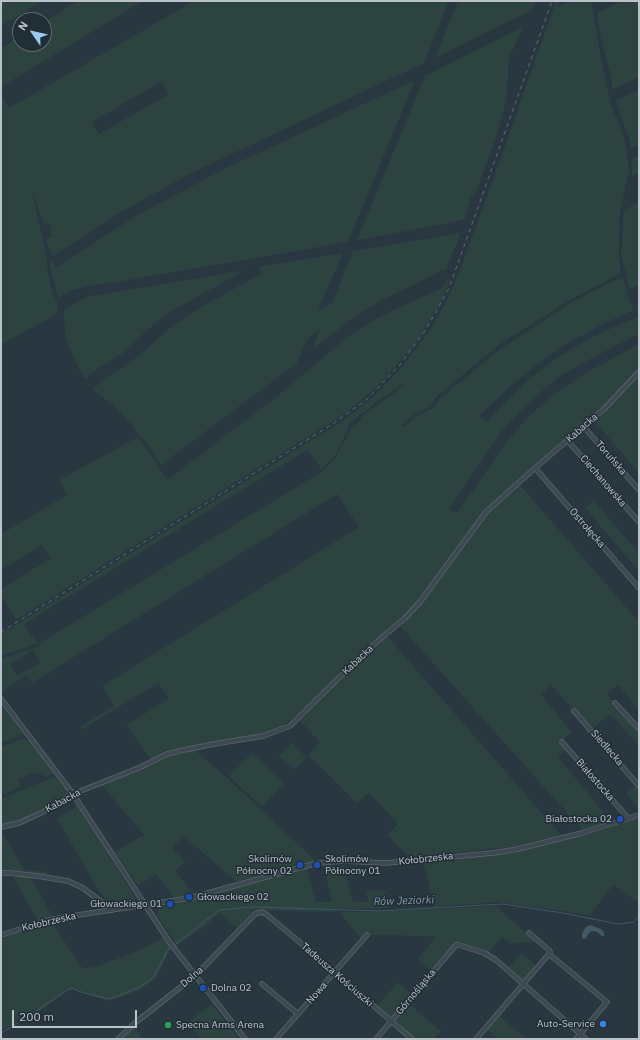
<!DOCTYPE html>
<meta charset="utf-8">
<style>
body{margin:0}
#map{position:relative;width:640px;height:1040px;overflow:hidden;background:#293740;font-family:"IBM Plex Sans",sans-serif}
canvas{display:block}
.frame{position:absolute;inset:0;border:2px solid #bac3ca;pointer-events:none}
.north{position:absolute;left:12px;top:12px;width:40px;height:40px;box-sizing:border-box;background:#222e35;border:1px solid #5f6a71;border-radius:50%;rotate:304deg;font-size:11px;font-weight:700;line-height:16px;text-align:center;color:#bac3ca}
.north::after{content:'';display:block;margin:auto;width:14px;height:18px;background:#9acbef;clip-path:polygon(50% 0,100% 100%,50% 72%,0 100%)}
.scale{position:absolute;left:12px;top:1010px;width:125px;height:18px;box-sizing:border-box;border:2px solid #bac3ca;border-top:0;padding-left:5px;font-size:12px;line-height:14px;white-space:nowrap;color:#bac3ca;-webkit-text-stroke:3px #222e35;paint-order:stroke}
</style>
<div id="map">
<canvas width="640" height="1040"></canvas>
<div class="frame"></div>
<div class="north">N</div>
<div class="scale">200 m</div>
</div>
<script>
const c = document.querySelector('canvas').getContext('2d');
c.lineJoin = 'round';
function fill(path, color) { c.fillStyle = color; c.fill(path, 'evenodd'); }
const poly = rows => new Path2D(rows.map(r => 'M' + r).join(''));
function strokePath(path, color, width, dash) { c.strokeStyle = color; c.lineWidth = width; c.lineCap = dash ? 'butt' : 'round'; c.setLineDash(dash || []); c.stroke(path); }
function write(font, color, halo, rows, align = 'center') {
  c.font = font + ' "IBM Plex Sans",sans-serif'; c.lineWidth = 3; c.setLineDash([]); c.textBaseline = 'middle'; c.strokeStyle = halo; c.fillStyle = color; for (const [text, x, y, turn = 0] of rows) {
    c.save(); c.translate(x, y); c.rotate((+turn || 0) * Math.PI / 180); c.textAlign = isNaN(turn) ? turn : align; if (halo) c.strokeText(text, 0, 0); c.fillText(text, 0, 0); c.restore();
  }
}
fill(poly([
 [1,1,43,1,1,26],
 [78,1,143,1,1,87,1,48,20,36,20,44,44,44,44,22],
 [194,1,449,1,424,63,194,172,119,213,52,257,46,239,52,236,50,230,53,226,43,223,32,191,47,259,48,273,53,295,57,301,58,313,1,345,1,95,9,108],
 [161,82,169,94,99,134,92,122],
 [458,1,536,1,532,9,528,12,435,58],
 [556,1,559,1,557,7,570,1,592,1,595,26,608,93,611,105,622,131,627,151,629,172,619,217,619,254,621,273,568,301,499,345,437,396,431,406,421,411,418,411,402,425,404,427,420,414,433,408,440,398,503,347,569,304,619,278,623,278,630,302,634,310,599,326,561,347,535,366,513,384,479,416,486,422,527,381,547,365,568,351,602,332,639,317,639,334,577,366,560,376,527,404,502,431,450,507,451,510,457,513,508,440,530,415,554,395,584,374,639,344,639,370,602,407,534,465,486,510,418,601,399,622,363,649,317,696,291,720,279,729,258,736,182,748,163,754,151,760,127,725,169,698,158,683,81,730,80,727,114,706,102,686,359,527,337,494,32,683,26,675,1,692,1,659,40,646,38,644,21,649,1,656,1,634,341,422,372,398,400,369,431,329,450,294,462,264,488,194],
 [406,382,401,388,363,415,355,427,351,429,337,455,323,471,38,644,24,624,307,450,322,469,335,455,347,432,349,424,379,400],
 [33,650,41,662,17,676,10,665],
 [622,1,639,1,639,77,612,90,611,75,601,39,597,13],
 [523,27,509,58,507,96,497,135,477,190,471,197,464,219,445,224,357,240,425,76],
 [415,80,348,242,117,282,89,286,73,290,58,298,49,262,52,259,55,268,139,214,224,169],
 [639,90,639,145,630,149,629,139,616,101],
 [639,155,639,172,632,176,632,159],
 [639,202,639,285,630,289,621,255,624,211,626,209],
 [460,233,458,240,446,269,380,301,347,322,312,350,320,328,306,341,297,363,161,465,145,441,130,423,113,405,92,389,138,356,172,326,206,304,263,273,258,267,343,253,317,312,332,303,353,251],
 [245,270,169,313,154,324,124,352,93,372,85,379,81,373,70,349,65,335,64,310,73,304,87,297],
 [447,278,450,280,443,297,426,328,412,348,383,381,351,409,338,418,16,620,1,596,1,589,51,558,42,545,1,570,1,534,67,495,59,480,138,437,167,479,170,478,284,391,346,338,372,321,402,306,442,288],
 [639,376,639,473,594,421,619,397],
 [520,485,639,622,639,710,618,685,607,694,639,731,639,746,610,714,592,729,574,707,572,709,551,685,541,695,572,732,560,742,567,749,558,757,611,821,583,831,400,626,421,604,488,513],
 [594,501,639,553,639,571,585,508],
 [387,636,562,836,517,846,483,850,414,857,407,855,387,835,398,824,369,793,357,803,308,755,320,742,300,721,363,657],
 [1,705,23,733,22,735,1,743],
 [26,738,25,739,27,741,30,741,55,773,46,778,41,774,35,773,18,779,21,787,5,794,3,793,1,786,2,782,1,747],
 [292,742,307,758,294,770,279,756],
 [195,750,227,778,316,861,237,882,183,836,172,848,185,862,175,871,195,895,175,899,156,874,138,886,115,852,144,835,100,783,142,770,168,756],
 [252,753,284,783,262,807,229,776],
 [55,777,69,792,68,795,37,813,10,825,1,825,1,799,16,793,16,792],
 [636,785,639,788,639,809,626,793],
 [78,805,90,824,137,901,112,908,109,905,97,887,57,819],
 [639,818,639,903,613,885,590,915,498,902,435,907,423,861,512,852,589,834],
 [1,831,24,870,47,872,49,876,1,871],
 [323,864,344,866,353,902,368,902,366,891,385,891,389,908,335,909,339,912,369,912,495,906,536,941,511,944,502,937,488,953,459,943,453,943,453,947,432,971,418,959,436,937,431,936,369,935,369,931,361,939,339,912,250,910,251,913,237,928,221,913,217,915,201,929,176,946,172,942,174,940,157,916,159,908,162,905,184,902,307,868,316,902,332,902],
 [11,874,30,876,53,917,38,921],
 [51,921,83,969,97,966,128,955,164,938,172,949,169,952,156,978,143,988,127,995,108,1001,74,990,68,990,38,1013,35,1009,9,1027,1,1030,1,938],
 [521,953,536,966,524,980,522,980,508,968],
 [398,982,412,994,392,1018,377,1006],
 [409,1004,441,1031,434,1039,415,1039,394,1021],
 [211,1005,214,1007,239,1039,201,1039,188,1022],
 [499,1015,526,1039,499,1039,487,1029],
 [134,1027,143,1039,122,1039]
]), '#2c4340');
fill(poly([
 [590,925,601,929,604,933,604,936,602,936,597,932,593,931,590,932,585,939,582,938,582,933,587,926]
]), '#415867');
strokePath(poly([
 [176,944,219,910,253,907,379,911,503,904,563,913,618,924,634,922,639,916],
 [1,1033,15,1025,69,989,72,988,81,992,109,999,138,988,153,978,169,948]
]), '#415867', 1);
const minor = poly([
 [583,426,639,490],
 [567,440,639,522],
 [535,468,639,588],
 [1,699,73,794,170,943,245,1039],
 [615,703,639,729],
 [574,711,639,786],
 [562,742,628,818],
 [1,827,19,823,45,811,73,794,141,767,167,754,179,751,214,744,263,736,290,726,366,651,405,618,420,602,486,512,535,468,604,409,639,372],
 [3,873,11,873,37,876,68,881,83,888,112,910],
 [529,933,549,950,550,952,549,954,607,1002,576,1039],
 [1,935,49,920,65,917,190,898,317,863,344,861,386,863,493,853,518,849,582,833,639,815],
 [262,984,298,1014],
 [118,1039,135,1023,196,975,255,914,262,912,266,914,309,950,412,1039],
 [276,1039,367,935],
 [376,1039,456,945,459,945,484,953,496,960,586,1039],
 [476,1039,549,954]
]);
strokePath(minor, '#5b666d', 5.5);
strokePath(minor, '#3d4950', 4);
strokePath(poly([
 [1,632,334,423,366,400,399,366,427,328,449,288,552,1]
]), '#606d76', 1, [4, 4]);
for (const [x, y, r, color] of [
 [620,819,4,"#1a4fb4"],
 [300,865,4,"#1a4fb4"],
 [317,865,4,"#1a4fb4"],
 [189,897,4,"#1a4fb4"],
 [170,904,4,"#1a4fb4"],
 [203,988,4,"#1a4fb4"],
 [603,1024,4,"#3f7fe0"],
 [168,1025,4,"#2e9e5b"]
]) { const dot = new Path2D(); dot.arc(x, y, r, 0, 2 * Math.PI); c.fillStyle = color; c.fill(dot); strokePath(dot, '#222e35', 1.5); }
write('10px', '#bac3ca', '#222e35', [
 ["Kabacka",582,428,-41],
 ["Toruńska",611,458,49],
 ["Ciechanowska",603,481,49],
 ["Ostrołęcka",587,528,49],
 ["Kabacka",358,660,-43],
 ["Siedlecka",607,748,49],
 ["Białostocka",595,780,49],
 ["Kabacka",63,801,-28],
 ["Kołobrzeska",426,859,-6],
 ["Kołobrzeska",49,922,-13],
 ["Tadeusza Kościuszki",337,975,41],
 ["Dolna",192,977,-41],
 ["Górnośląska",416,992,-50],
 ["Nowa",317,993,-48]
]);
write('10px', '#bac3ca', '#222e35', [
 ["Białostocka 02",612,819],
 ["Skolimów",292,859],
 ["Północny 02",292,871],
 ["Skolimów",325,859,"left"],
 ["Północny 01",325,871,"left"],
 ["Głowackiego 02",197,897,"left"],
 ["Głowackiego 01",162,904],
 ["Dolna 02",211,988,"left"],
 ["Auto-Service",595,1024],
 ["Specna Arms Arena",176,1025,"left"]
], 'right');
write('italic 11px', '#7e99aa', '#222e35', [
 ["Rów Jeziorki",404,901,-2]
]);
</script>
